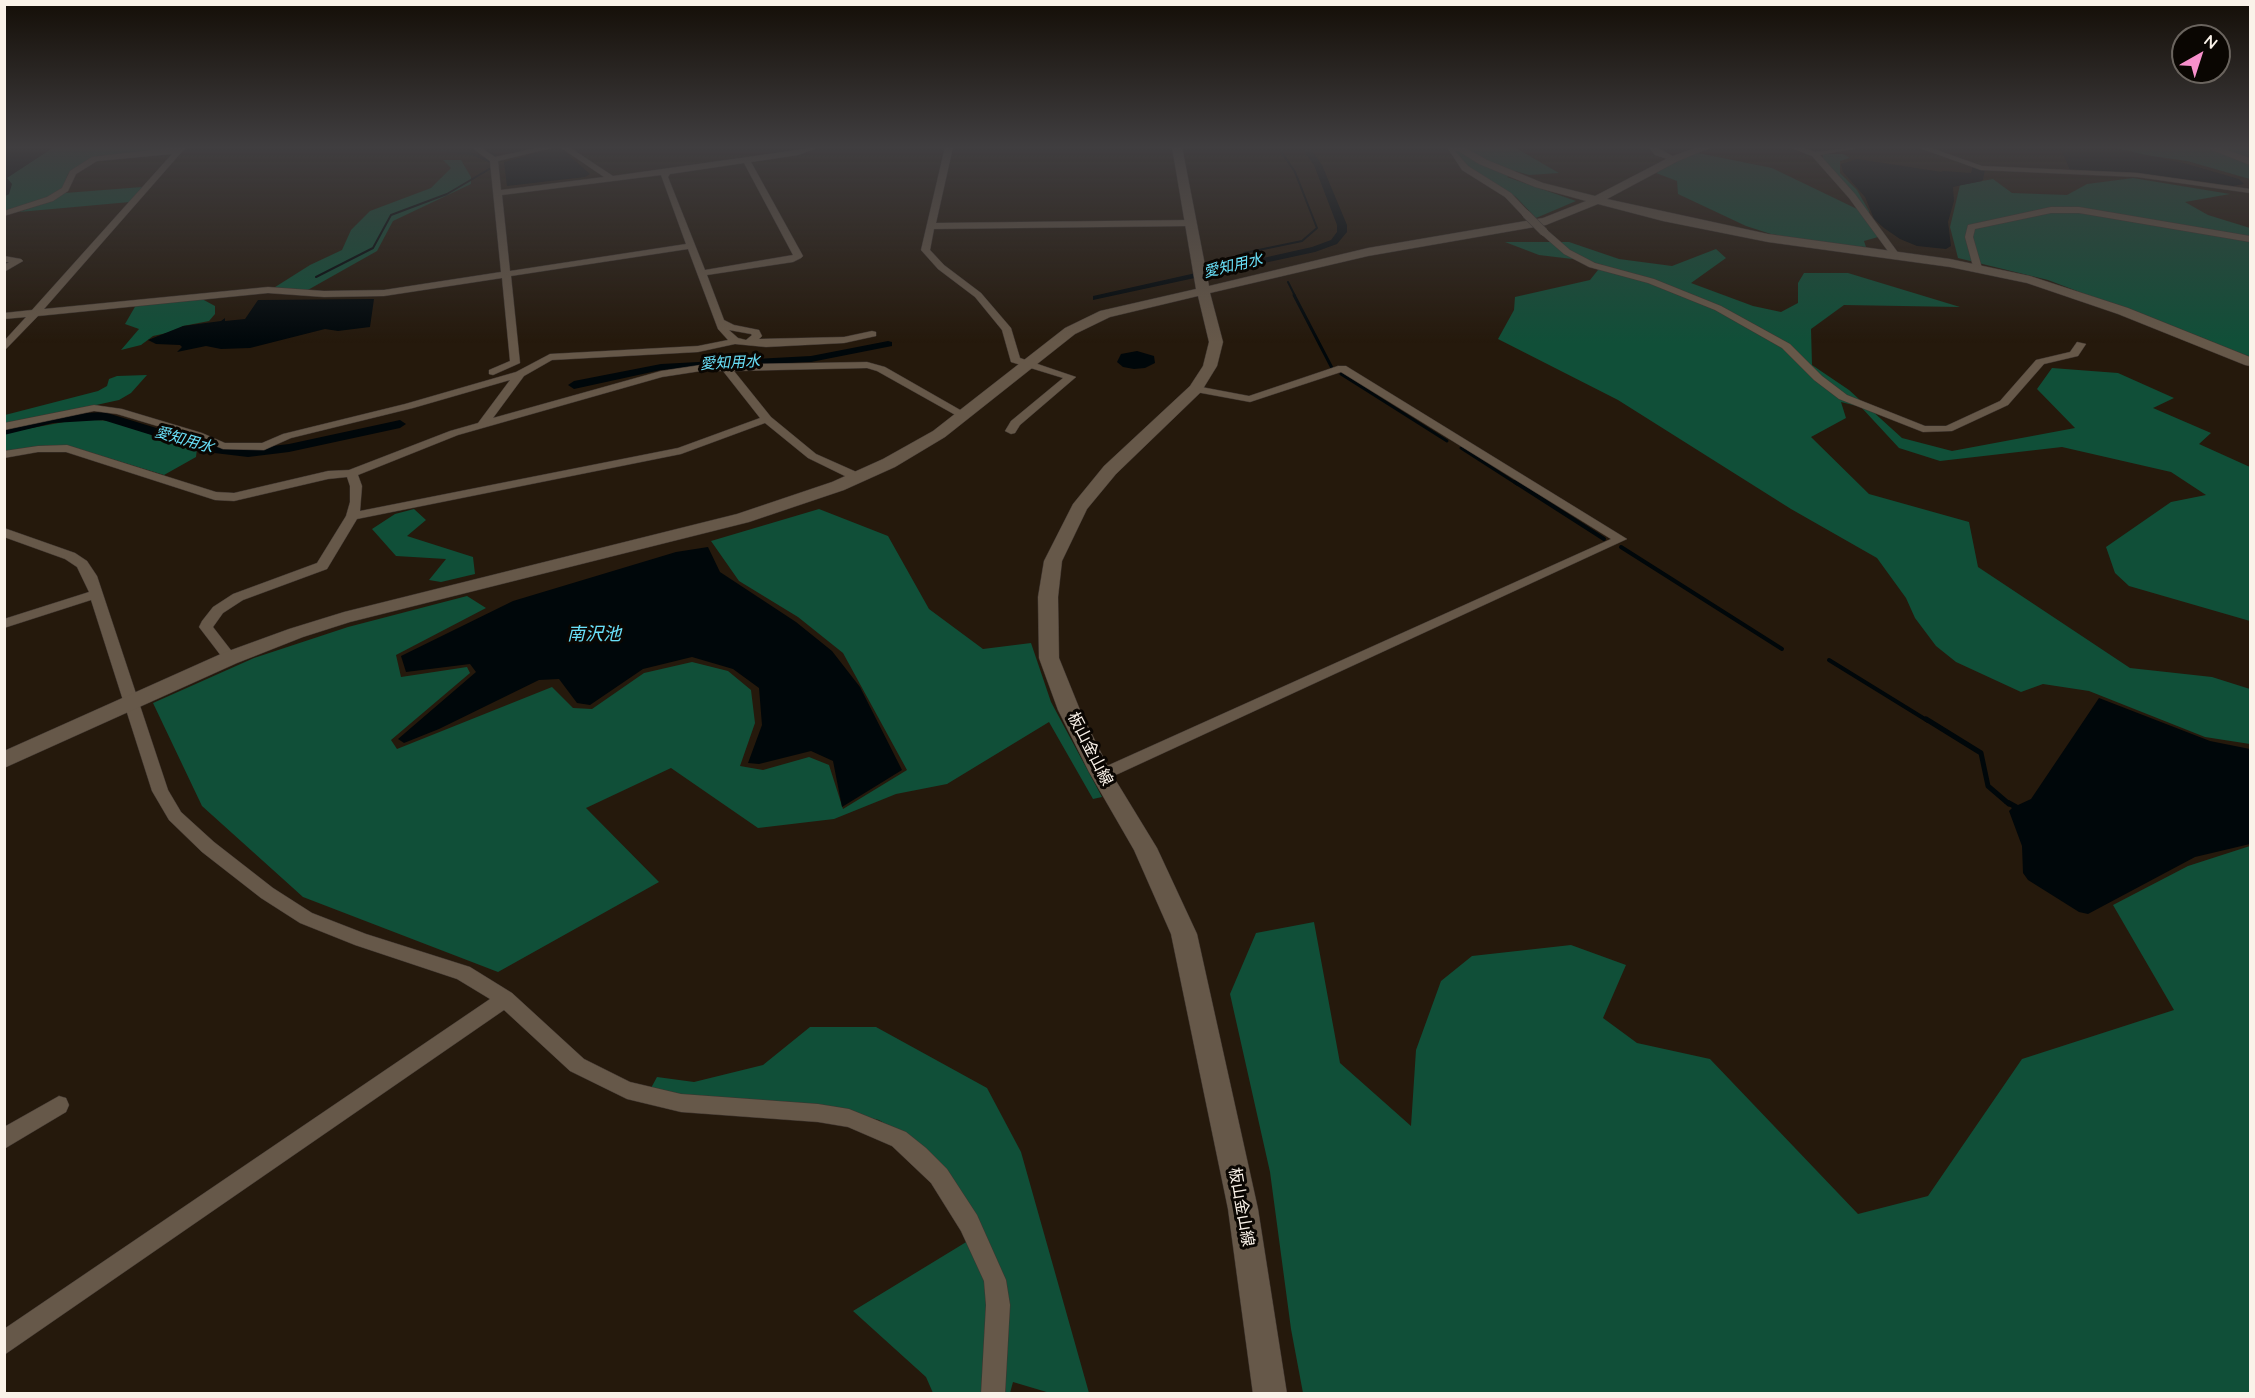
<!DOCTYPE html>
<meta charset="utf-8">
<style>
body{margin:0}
#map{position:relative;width:2255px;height:1398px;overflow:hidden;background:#25190c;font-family:Quicksand,sans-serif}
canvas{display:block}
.frame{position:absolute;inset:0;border:6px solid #faf2e9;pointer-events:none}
.north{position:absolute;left:2171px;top:24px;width:60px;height:60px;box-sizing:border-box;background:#0a0602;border:2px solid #6a645e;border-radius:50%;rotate:39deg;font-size:16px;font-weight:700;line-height:24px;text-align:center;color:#faf2e9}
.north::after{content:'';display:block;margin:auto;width:21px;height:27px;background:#f890cc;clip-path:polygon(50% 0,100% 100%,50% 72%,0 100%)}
</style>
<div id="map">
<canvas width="2255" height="1398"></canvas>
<div class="frame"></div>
<div class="north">N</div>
</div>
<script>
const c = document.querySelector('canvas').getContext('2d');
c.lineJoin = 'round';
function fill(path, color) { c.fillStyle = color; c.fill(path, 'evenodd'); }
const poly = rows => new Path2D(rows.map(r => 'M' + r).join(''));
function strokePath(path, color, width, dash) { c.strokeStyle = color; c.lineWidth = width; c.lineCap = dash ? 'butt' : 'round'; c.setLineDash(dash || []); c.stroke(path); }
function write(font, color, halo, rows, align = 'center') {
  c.font = font + ' Quicksand,"Noto Sans JP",sans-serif'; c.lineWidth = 6; c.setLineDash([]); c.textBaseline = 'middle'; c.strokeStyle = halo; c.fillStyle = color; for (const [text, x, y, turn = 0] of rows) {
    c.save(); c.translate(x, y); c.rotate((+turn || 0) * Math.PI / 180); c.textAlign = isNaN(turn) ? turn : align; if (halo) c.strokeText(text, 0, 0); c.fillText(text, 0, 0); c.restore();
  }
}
fill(poly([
 [54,147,178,147,175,150,92,159,68,174,62,190,48,199,5,213,5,196,9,194,6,178],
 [1455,147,1514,147,1559,173,1529,175,1515,171,1507,177,1576,201,1536,218,1516,197,1469,168,1456,152],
 [2112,147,2250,147,2250,179,2187,161,2144,155],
 [1698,153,1772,168,1857,209,1823,159,1823,154,1843,154,1850,158,1840,161,1840,173,1857,190,1869,211,1871,223,1885,235,1864,241,1866,247,1831,245,1771,234,1746,226,1678,194,1677,181,1656,173,1685,157],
 [443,160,461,160,471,177,471,184,393,221,377,251,306,291,272,289,310,265,342,250,351,230,370,211,431,188,451,168],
 [2133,178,2230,194,2185,202,2208,215,2250,228,2250,357,2048,280,1958,258,1950,227,1960,185,1993,179,2012,193,2067,195,2087,184],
 [142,187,130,202,19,212,51,201,65,193],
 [1505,242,1569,242,1619,259,1672,266,1716,249,1726,258,1691,283,1753,306,1781,312,1798,303,1798,283,1804,273,1848,273,1960,307,1844,305,1811,329,1812,365,1849,390,1902,438,1952,451,2075,428,2037,389,2052,368,2118,373,2174,398,2153,408,2211,433,2199,444,2250,467,2250,621,2129,586,2115,573,2106,547,2171,502,2206,495,2171,472,2062,447,1940,461,1899,448,1861,407,1841,402,1846,418,1811,437,1869,494,1969,522,1978,567,2130,668,2212,677,2250,689,2250,744,2205,737,2089,691,2043,684,2021,692,1956,662,1936,646,1915,618,1906,598,1877,558,1791,509,1618,400,1498,339,1514,310,1515,297,1590,280,1602,265,1589,261,1539,255],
 [202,299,215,306,215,314,209,321,183,326,176,331,153,336,141,345,121,350,139,329,125,324,136,305],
 [147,375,131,393,119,400,5,425,5,415,98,391,107,386,109,379,117,376],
 [80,419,110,421,197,449,196,457,164,475,79,449,5,453,5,433],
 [414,509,426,520,407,536,473,557,475,574,441,582,429,580,446,559,396,556,372,529,395,514],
 [819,509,888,536,929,609,983,649,1031,643,1051,702,1102,797,1093,799,1049,722,947,784,896,794,834,819,758,828,671,768,586,808,659,882,498,972,303,897,202,806,153,703,254,658,348,627,467,596,486,608,396,655,401,677,467,667,470,673,391,740,397,749,552,687,573,708,592,709,644,673,692,662,728,671,751,690,755,723,740,766,763,770,809,757,829,765,843,809,907,770,843,653,798,617,739,581,711,541],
 [2250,846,2250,1393,1303,1393,1291,1329,1270,1172,1230,994,1256,933,1314,922,1340,1063,1411,1126,1416,1050,1441,981,1472,956,1571,945,1626,965,1603,1018,1637,1043,1710,1059,1858,1214,1928,1196,2022,1059,2174,1010,2113,905,2188,866],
 [810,1027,876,1027,987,1088,1021,1152,1089,1393,1050,1393,1013,1382,1010,1393,933,1393,926,1377,853,1311,981,1233,911,1140,879,1120,839,1110,697,1100,651,1088,657,1077,694,1082,763,1065]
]), '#104f38');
fill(poly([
 [5,147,54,147,7,178,12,184,9,194,5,196],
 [559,147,590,174,585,177,507,186,504,162],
 [2060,147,2111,147,2187,164,2239,179,2244,184,2233,186,2145,174,2070,170],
 [1857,159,1981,178,1982,181,1953,187,1954,201,1948,222,1951,246,1946,249,1917,246,1900,239,1884,228,1874,219,1865,197,1843,172,1841,164],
 [374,299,370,327,338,331,325,329,250,348,221,349,206,346,177,352,182,347,180,345,156,344,148,340,183,326,221,321,225,318,225,321,245,319,258,300],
 [1137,351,1154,356,1155,363,1145,368,1134,369,1123,367,1117,362,1121,354],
 [708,547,720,572,796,622,832,651,860,687,902,770,842,807,833,761,811,751,759,764,748,763,762,725,759,688,733,669,692,657,643,669,590,705,577,703,559,679,539,680,439,729,404,743,398,739,476,672,470,664,406,672,401,656,513,601,676,552],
 [2099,698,2210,741,2250,749,2250,844,2195,857,2088,914,2079,912,2028,880,2023,873,2022,846,2009,811,2012,808,2004,803,2009,800,2018,805,2031,799]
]), '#00070a');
strokePath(poly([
 [484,147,496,156],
 [1248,256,1244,253,1302,241,1317,228,1295,172,1278,147],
 [316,277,373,248,391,215,447,194,491,168,491,162,473,154,436,150,438,147],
 [1288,282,1295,296]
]), '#00070a', 2);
strokePath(poly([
 [1294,295,1332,368],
 [1341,374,1447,441],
 [1461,448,1517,484]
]), '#00070a', 3);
strokePath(poly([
 [1515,482,1604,539],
 [1621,547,1782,649],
 [1829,660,1928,721]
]), '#00070a', 4);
strokePath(poly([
 [1926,719,1981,753,1988,786,2009,804]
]), '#00070a', 5);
fill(poly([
 [1301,147,1309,147,1322,165,1347,225,1347,232,1337,244,1315,252,1093,300,1093,296,1312,247,1331,240,1337,232,1337,225,1314,165,1301,147],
 [888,341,892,342,892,346,811,362,661,370,574,389,568,385,574,381,661,364,811,356,888,341],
 [104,412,212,445,248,449,289,444,400,420,406,424,400,428,289,452,248,457,206,452,103,420,53,423,4,435,4,427,53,415,104,412]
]), '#00070a');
fill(poly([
 [1978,165,1985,169,1983,180,1973,182,1943,179,1936,175,1943,171,1971,173,1973,166,1978,165]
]), '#00070a');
const street = poly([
 [178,147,186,147,44,309,268,287,324,291,384,290,501,272,490,161,471,147,480,147,495,157,542,147,555,147,498,161,501,190,604,177,560,147,569,147,613,176,819,147,798,155,751,162,803,256,801,258,793,262,707,275,724,320,734,325,759,330,762,336,759,339,844,337,872,331,876,332,876,336,844,343,766,347,735,344,698,352,552,360,524,376,493,418,661,371,701,365,867,362,885,367,969,415,963,418,959,417,877,371,867,368,734,371,771,417,816,454,861,474,861,480,853,480,808,458,765,423,681,454,357,519,327,569,243,600,223,613,213,627,237,658,235,661,225,661,199,627,202,621,213,607,233,594,317,563,346,516,350,502,350,486,347,477,328,479,234,501,215,500,66,452,38,452,4,458,4,451,38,446,67,445,216,492,234,493,328,471,349,470,450,431,478,423,510,380,413,408,291,438,264,450,223,449,194,437,117,414,94,411,4,430,4,423,94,405,122,409,202,433,225,443,262,443,283,434,405,404,516,372,550,354,698,346,728,340,718,329,688,249,511,276,520,363,493,375,489,374,489,370,510,361,502,278,384,296,324,297,268,293,38,316,4,351,4,341,26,317,4,319,4,313,32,310,172,154,97,161,76,174,68,191,53,201,4,216,4,211,47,197,62,188,70,171,92,157,178,147],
 [744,163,793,255,705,270,668,177,670,174,744,163],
 [661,175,686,244,510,271,502,195,661,175],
 [729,330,751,334,752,335,746,340,738,338,729,330],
 [701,371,723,371,760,418,678,448,360,511,362,486,358,475,458,435,662,377,701,371],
 [945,147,953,147,936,223,1189,220,1193,223,1189,226,934,229,930,250,944,265,981,293,1011,328,1020,358,1076,377,1020,425,1015,433,1011,434,1005,431,1011,421,1063,378,1011,362,1002,330,975,297,938,269,921,250,945,147],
 [1447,147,1461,147,1461,150,1455,151,1468,166,1511,193,1529,212,1529,216,1523,216,1505,197,1462,170,1447,147],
 [1648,147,1656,147,1678,159,1674,161,1655,155,1648,147],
 [1789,147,1800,147,1815,152,1862,147,1820,155,1855,194,1899,254,1899,258,1893,258,1849,198,1812,156,1789,147],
 [1917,147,1928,147,1982,166,2137,173,2250,189,2250,193,2137,177,1981,170,1917,147],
 [2051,207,2079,207,2250,236,2250,242,2079,213,2051,213,1975,229,1973,237,1982,268,1974,270,1965,237,1968,225,2051,207],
 [1541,230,1547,230,1570,250,1595,263,1654,279,1721,306,1790,344,1822,376,1847,395,1925,426,1946,426,2000,401,2036,360,2070,352,2077,342,2086,344,2078,356,2044,364,2008,405,1952,431,1923,432,1839,399,1814,380,1782,348,1715,310,1648,283,1589,267,1564,254,1541,234,1541,230],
 [4,256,21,259,23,261,4,272,4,265,9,262,4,262,4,256],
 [1338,366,1346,366,1627,539,1118,774,1100,778,1094,776,1092,772,1094,768,1109,765,1611,539,1341,372,1250,402,1196,392,1191,389,1196,386,1249,396,1338,366],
 [4,528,75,553,87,561,97,576,168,790,181,812,214,842,273,888,312,913,366,934,470,967,512,993,584,1059,630,1082,681,1094,818,1104,849,1109,906,1132,926,1148,947,1169,977,1215,1006,1280,1010,1305,1005,1394,981,1394,986,1305,984,1281,961,1231,931,1183,892,1146,848,1127,818,1122,681,1112,627,1099,570,1071,504,1010,4,1355,4,1329,490,999,457,979,355,945,300,923,261,898,202,852,169,820,152,791,91,600,4,628,4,619,89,592,77,567,65,559,4,537,4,528],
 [59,1096,66,1098,69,1105,66,1112,4,1149,4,1127,59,1096]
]);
const secondary = poly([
 [1172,147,1182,147,1209,286,1368,248,1543,218,1586,201,1535,187,1479,164,1452,147,1464,147,1487,160,1543,183,1595,196,1670,157,1698,147,1712,147,1678,161,1607,199,1768,234,1950,259,2030,276,2128,308,2250,357,2250,366,2245,365,2118,314,2027,283,1950,267,1768,242,1663,221,1598,204,1546,225,1368,256,1210,293,1223,342,1217,366,1201,392,1116,474,1087,509,1062,561,1058,597,1059,658,1080,710,1110,771,1157,848,1197,934,1258,1209,1287,1394,1253,1394,1228,1209,1171,934,1134,850,1089,772,1058,710,1039,658,1038,597,1044,561,1073,504,1104,466,1190,386,1203,366,1209,342,1198,296,1110,317,1075,334,945,437,895,467,844,490,749,522,350,622,303,637,237,663,4,768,4,751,223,653,289,629,344,612,737,514,832,482,883,459,933,431,1065,328,1100,311,1196,289,1172,147],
 [2204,147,2218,147,2250,158,2250,165,2204,147]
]);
strokePath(street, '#3d342f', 1);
strokePath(secondary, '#3d342f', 1);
fill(street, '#665849');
fill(secondary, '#665849');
const streetBridge = poly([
 [1526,214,1544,232]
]);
strokePath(streetBridge, '#3d342f', 9, []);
strokePath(streetBridge, '#665849', 8);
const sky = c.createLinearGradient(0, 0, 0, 343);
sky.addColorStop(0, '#140e07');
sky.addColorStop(0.43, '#403e40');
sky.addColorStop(1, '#403e4000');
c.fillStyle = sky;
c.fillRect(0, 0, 2255, 343);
write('italic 15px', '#69e0f9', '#0a0602', [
 ["愛知用水",1233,266,-13],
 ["愛知用水",730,363,-3],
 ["愛知用水",184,440,16]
]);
write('16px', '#faf2e9', '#0a0602', [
 ["板山金山線",1090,749,63],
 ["板山金山線",1241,1207,80]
]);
write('italic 18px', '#69e0f9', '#0a0602', [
 ["南沢池",594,635]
]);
</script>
